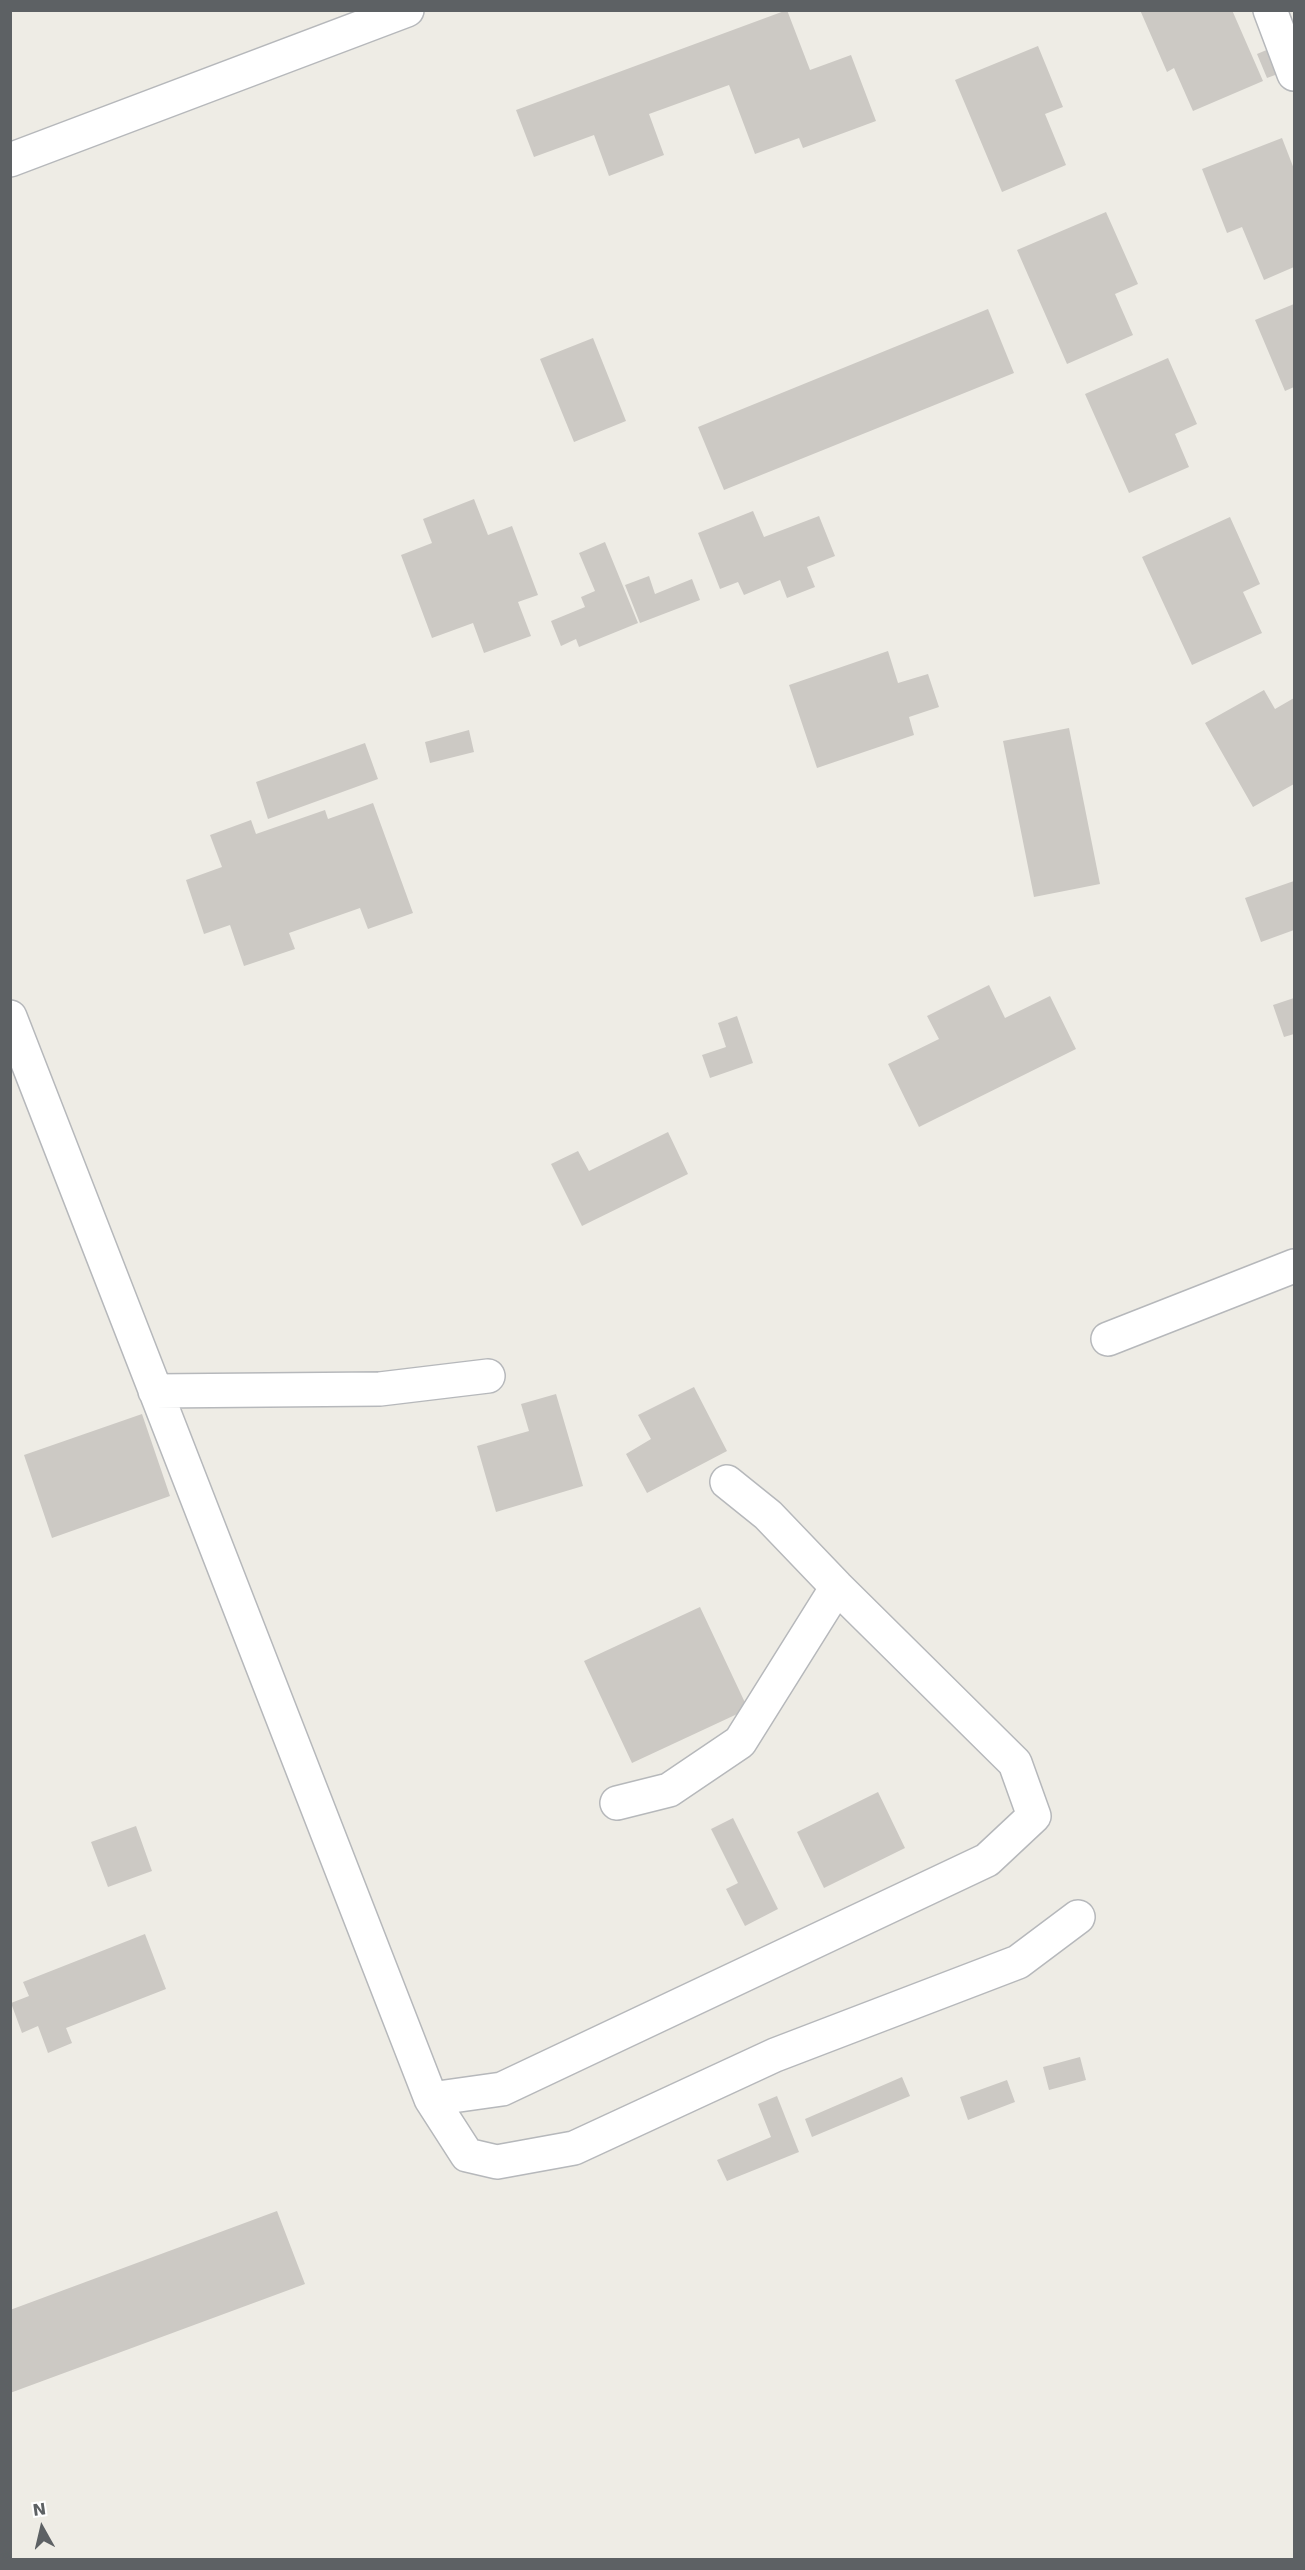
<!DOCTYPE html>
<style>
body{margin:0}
#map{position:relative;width:1305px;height:2570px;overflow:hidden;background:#eeece5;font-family:"DejaVu Sans",sans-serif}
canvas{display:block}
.frame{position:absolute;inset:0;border:12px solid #5d6164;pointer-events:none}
.north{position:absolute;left:12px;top:2498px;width:60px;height:60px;-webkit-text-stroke:4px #fff;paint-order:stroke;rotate:352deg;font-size:16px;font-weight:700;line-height:24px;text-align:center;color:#5d6164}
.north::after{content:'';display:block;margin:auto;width:21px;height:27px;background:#5d6164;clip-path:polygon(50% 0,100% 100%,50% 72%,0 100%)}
</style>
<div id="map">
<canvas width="1305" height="2570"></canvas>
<div class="frame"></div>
<div class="north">N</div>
</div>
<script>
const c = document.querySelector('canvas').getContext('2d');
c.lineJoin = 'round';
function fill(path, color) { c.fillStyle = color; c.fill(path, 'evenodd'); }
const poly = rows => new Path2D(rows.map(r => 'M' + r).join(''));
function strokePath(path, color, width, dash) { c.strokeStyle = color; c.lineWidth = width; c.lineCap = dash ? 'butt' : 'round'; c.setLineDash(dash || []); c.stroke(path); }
fill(poly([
 [787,10,810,70,851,55,876,121,803,148,799,138,755,154,729,85,649,114,664,155,609,176,594,135,534,157,516,110],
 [1140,10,1232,10,1263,81,1193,111,1174,68,1167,72],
 [1038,46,1063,107,1045,114,1066,165,1002,192,955,80],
 [1276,46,1286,71,1267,78,1257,54],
 [1282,138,1294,169,1294,267,1264,280,1242,227,1227,233,1202,169],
 [1106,212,1138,284,1115,294,1133,335,1067,364,1017,250],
 [1294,304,1294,387,1285,391,1255,320],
 [988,309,1014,373,724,490,698,427],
 [593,338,626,421,574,442,540,359],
 [1168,358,1197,424,1175,434,1189,467,1129,493,1085,394],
 [474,499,488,535,512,526,538,595,518,602,531,636,484,653,473,623,432,638,401,555,432,543,423,519],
 [753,511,764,537,819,516,835,556,807,567,815,587,787,598,780,580,744,595,738,582,720,589,698,533],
 [1230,517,1260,584,1243,592,1262,633,1192,665,1142,557],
 [605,542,638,623,579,647,576,639,561,646,551,621,585,607,581,597,595,591,579,553],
 [649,576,655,594,692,579,700,600,640,623,625,585],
 [888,651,898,683,928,674,939,707,909,717,914,735,817,768,789,685],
 [1264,690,1275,709,1294,698,1294,784,1253,807,1205,723],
 [1069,728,1100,884,1034,897,1003,741],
 [469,730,474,752,430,763,425,742],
 [365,743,378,779,268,819,256,782],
 [373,803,413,913,368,929,360,908,289,933,295,949,244,966,230,925,204,934,186,880,222,867,210,835,251,820,256,834,325,810,328,819],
 [1294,881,1294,930,1261,942,1245,898],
 [989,985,1005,1018,1050,996,1076,1049,919,1127,888,1064,939,1039,927,1016],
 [1294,998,1294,1034,1284,1037,1273,1005],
 [737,1016,753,1063,710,1078,702,1055,726,1047,718,1023],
 [668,1132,688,1174,582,1226,551,1164,578,1151,589,1171],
 [694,1387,727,1451,647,1493,626,1454,651,1439,638,1415],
 [556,1394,583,1486,496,1512,477,1446,529,1431,521,1404],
 [142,1414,170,1496,52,1538,24,1455],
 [700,1607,748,1709,632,1763,584,1661],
 [878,1792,905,1848,824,1888,797,1832],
 [733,1818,778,1909,745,1926,726,1889,738,1883,711,1829],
 [136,1826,152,1871,108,1887,91,1842],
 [145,1934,166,1989,66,2028,72,2043,48,2053,38,2026,22,2033,11,2003,29,1996,23,1982],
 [1080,2057,1086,2080,1049,2090,1043,2067],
 [902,2077,910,2096,812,2137,805,2119],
 [1007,2080,1015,2102,968,2120,960,2097],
 [777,2096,799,2152,727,2181,717,2160,771,2137,758,2104],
 [277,2211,305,2284,10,2393,10,2310]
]), '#ccc9c4');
const minor = poly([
 [1270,10,1294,74],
 [10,160,407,10],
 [10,1017,431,2099,502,2089,987,1860,1034,1816,1015,1763,837,1587,768,1515,727,1482],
 [1108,1339,1294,1266],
 [155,1391,380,1389,488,1376],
 [617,1803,669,1790,740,1742,837,1587],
 [431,2099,467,2155,497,2162,574,2148,775,2055,1018,1962,1078,1917]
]);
strokePath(minor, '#b6b8bb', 36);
strokePath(minor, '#fff', 33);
</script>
